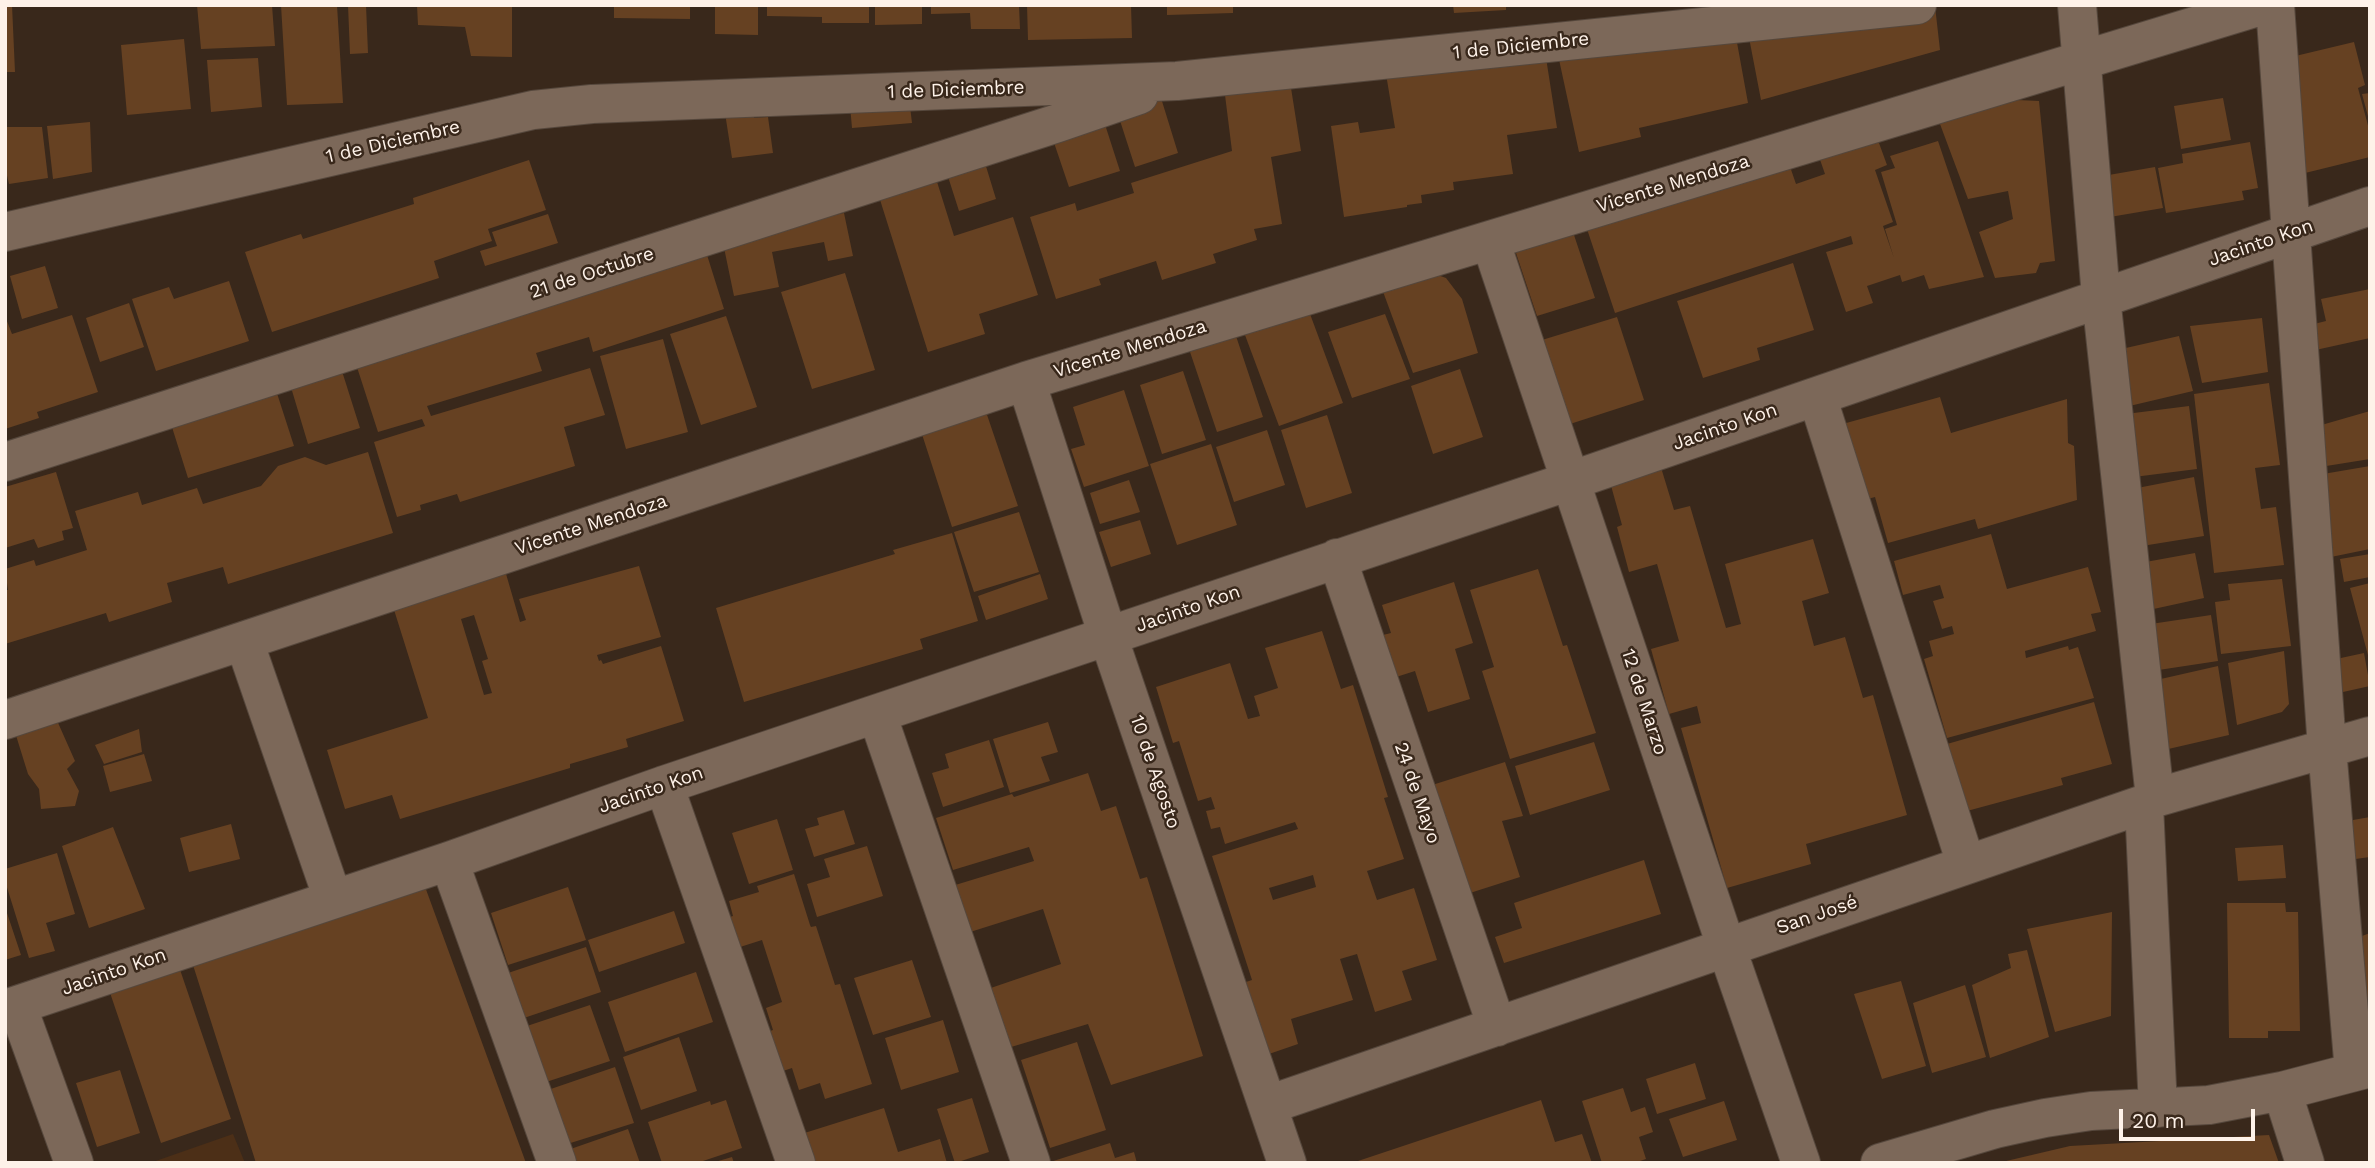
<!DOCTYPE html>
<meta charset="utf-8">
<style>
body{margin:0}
#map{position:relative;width:2375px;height:1168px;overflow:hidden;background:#39281b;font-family:"Work Sans",sans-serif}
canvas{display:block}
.frame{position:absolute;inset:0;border:7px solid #fef2e9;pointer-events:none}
.scale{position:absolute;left:2119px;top:1109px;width:136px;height:32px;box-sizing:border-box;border:4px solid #fef2e9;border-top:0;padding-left:9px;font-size:21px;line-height:24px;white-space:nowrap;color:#fef2e9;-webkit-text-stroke:5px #39281b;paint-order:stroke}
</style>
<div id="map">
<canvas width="2375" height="1168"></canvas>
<div class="frame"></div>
<div class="scale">20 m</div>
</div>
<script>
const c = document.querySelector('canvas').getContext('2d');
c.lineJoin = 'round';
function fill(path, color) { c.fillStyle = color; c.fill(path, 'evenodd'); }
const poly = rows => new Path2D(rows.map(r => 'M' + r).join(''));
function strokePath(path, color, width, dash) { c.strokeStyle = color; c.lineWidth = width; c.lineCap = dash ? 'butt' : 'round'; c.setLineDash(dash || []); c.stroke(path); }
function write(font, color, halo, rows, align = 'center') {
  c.font = font + ' "Work Sans",sans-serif'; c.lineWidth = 5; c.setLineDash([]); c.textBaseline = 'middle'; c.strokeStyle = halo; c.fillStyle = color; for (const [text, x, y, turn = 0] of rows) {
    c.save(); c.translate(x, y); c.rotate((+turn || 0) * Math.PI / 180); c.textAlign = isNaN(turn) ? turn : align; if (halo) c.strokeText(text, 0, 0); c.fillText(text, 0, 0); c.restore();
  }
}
fill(poly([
 [233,1134,245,1163,150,1163]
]), '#4c2f17');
fill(poly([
 [5,5,12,5,15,72,5,72],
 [197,5,272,5,275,46,201,49],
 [281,5,337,5,343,103,287,105],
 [348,5,366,5,368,53,350,54],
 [417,5,512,5,512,57,471,56,465,27,418,25],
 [614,5,690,5,690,19,614,18],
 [715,5,758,5,758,35,715,34],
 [767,5,869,5,869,23,822,23,822,17,767,16],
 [875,5,922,5,922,24,875,25],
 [931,5,1019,5,1020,29,971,29,970,13,931,14],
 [1027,5,1131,5,1132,38,1028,40],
 [1167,5,1233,5,1233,13,1167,15],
 [1453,5,1506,5,1506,10,1454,13],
 [1935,6,1940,50,1761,100,1746,22],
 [1734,26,1748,103,1639,128,1641,137,1579,152,1555,41],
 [184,39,191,109,127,115,121,45],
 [2354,42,2365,85,2358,88,2370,133,2370,157,2297,175,2287,58],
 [1544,45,1557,128,1507,135,1513,174,1453,182,1454,190,1421,195,1422,203,1407,205,1407,207,1344,217,1331,126,1358,122,1360,133,1395,128,1385,68],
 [258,58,262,107,211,112,207,60],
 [1288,69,1301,151,1271,157,1282,224,1254,229,1257,240,1213,254,1216,263,1162,280,1156,261,1099,279,1101,285,1056,299,1030,217,1075,203,1077,211,1134,193,1131,183,1232,151,1223,79],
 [848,83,909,98,912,123,852,128],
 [1157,85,1178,153,1135,167,1113,99],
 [2370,93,2370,120,2369,120,2362,94],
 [2223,98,2231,140,2181,149,2174,106],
 [2017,100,2039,101,2055,261,2040,263,2036,273,1995,278,1979,232,2013,219,2008,191,1968,199,1934,108],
 [753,109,754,118,768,117,773,153,732,158,725,113],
 [1100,109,1120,171,1069,187,1048,125],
 [90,122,92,172,53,179,47,126],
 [5,127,42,127,48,178,9,184,5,167],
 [1875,132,1887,165,1875,170,1893,222,1883,226,1894,258,1885,229,1897,225,1881,172,1895,168,1890,156,1938,141,1984,277,1929,289,1924,275,1902,282,1900,275,1867,286,1873,303,1846,312,1826,252,1853,244,1851,236,1615,313,1586,226,1786,155,1796,184,1825,174,1817,151],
 [2250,142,2258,188,2242,191,2244,200,2166,213,2158,168,2183,163,2182,154],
 [981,150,996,199,959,211,943,161],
 [529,160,546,210,488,229,492,241,434,261,439,278,272,332,245,252,301,234,303,239,414,204,413,198],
 [2155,167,2163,208,2104,218,2097,177],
 [933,169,954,236,1013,217,1038,295,979,314,985,334,928,352,876,187],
 [844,213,853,256,828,261,824,242,772,252,779,287,734,296,722,238],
 [548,214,558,243,485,266,480,251,497,246,492,232],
 [1572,229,1595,298,1537,316,1514,247],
 [702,239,724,309,593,352,589,337,536,353,542,371,427,406,431,416,590,368,605,415,564,427,575,466,460,502,457,494,420,505,421,510,397,517,374,442,425,426,422,419,378,432,355,361],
 [1793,263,1814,330,1757,348,1760,360,1703,378,1677,301],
 [45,266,58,308,22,319,10,276],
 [1424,270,1446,278,1462,299,1478,353,1413,373,1378,278],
 [845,273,875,370,812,389,781,292],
 [229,281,249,341,156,371,132,299,169,287,174,299],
 [2370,289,2370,338,2311,351,2306,326,2326,321,2321,299],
 [1303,295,1343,403,1279,426,1239,319],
 [129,303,144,347,100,362,86,318],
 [1385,314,1410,379,1352,398,1328,332],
 [72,315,98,392,37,412,39,418,5,429,5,316,12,334],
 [726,316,757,407,701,425,670,334],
 [1617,317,1644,400,1570,424,1542,340],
 [2262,318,2268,372,2202,383,2190,326],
 [1232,324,1263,417,1217,432,1186,340],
 [2179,336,2193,391,2121,408,2108,352],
 [663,339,688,432,626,449,600,356],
 [341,368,360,428,308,444,290,384],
 [1460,369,1483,437,1433,454,1411,386],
 [1183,371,1206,440,1162,454,1140,385],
 [2269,383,2280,465,2255,468,2261,509,2276,507,2284,565,2214,573,2194,394],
 [274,384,294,446,188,478,171,424],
 [1124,390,1149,466,1084,487,1071,449,1085,445,1073,407],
 [1940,397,1951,433,2067,399,2068,443,2074,446,2077,500,1978,529,1975,519,1888,543,1875,497,1860,501,1839,425],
 [984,406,1018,506,952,527,919,425],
 [2189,406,2197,469,2126,478,2118,415],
 [2370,411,2370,459,2320,467,2318,426],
 [1327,415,1352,493,1306,508,1281,430],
 [1267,430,1285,485,1234,502,1216,447],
 [1211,444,1237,525,1177,545,1150,464],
 [368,452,393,533,228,584,223,567,167,583,172,602,109,622,106,613,5,644,5,590,8,590,5,569,34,560,36,566,87,550,75,511,138,492,142,505,197,488,203,504,261,486,278,466,305,457,326,465],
 [1659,461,1674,510,1690,506,1726,628,1741,624,1725,564,1813,539,1829,593,1802,601,1814,646,1845,637,1863,698,1873,695,1907,815,1806,844,1811,864,1727,888,1681,728,1701,723,1697,706,1669,714,1651,649,1679,641,1657,564,1629,572,1617,527,1622,525,1608,475],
 [2370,466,2370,549,2326,558,2323,474],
 [56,472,73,528,62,531,64,540,38,548,34,539,5,548,5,487],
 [2194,477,2204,536,2142,546,2132,489],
 [1129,480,1140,512,1100,524,1090,493],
 [1019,512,1039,572,974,592,954,532],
 [1140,520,1151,554,1111,567,1099,532],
 [952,533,978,621,920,639,923,649,744,702,716,608,895,554,893,550],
 [1991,534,2007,589,2088,567,2101,612,2091,614,2096,631,2025,651,2026,658,2068,646,2069,650,2078,647,2094,698,1947,738,1924,659,1933,656,1929,641,1954,634,1952,626,1942,629,1933,601,1944,598,1940,585,1903,595,1894,561],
 [2195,553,2204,598,2149,610,2140,563],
 [2370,554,2370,577,2344,582,2340,559],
 [639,566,661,637,597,655,599,661,601,660,603,664,661,646,684,721,626,739,628,747,570,764,570,768,400,819,392,795,345,809,327,750,428,718,390,597,504,567,520,622,526,620,519,599],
 [474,615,488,659,482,661,492,693,484,695,461,619],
 [1538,569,1563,646,1567,645,1596,733,1510,759,1482,671,1494,667,1470,590],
 [1040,574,1048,599,986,620,978,596],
 [2282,579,2291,646,2221,654,2215,602,2230,600,2228,584],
 [1454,582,1473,643,1455,649,1470,699,1428,712,1415,671,1393,678,1379,636,1391,633,1382,605],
 [2370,583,2370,659,2369,659,2350,588],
 [2211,615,2218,661,2152,671,2144,625],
 [1322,631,1341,689,1353,685,1388,797,1384,798,1404,859,1367,871,1377,900,1414,888,1437,960,1402,971,1412,1000,1375,1012,1357,954,1340,959,1353,1000,1291,1019,1298,1044,1269,1054,1246,982,1252,980,1212,856,1298,829,1295,822,1225,844,1220,827,1211,829,1206,811,1215,809,1211,797,1198,801,1179,741,1173,743,1156,687,1230,663,1248,719,1260,716,1254,696,1278,688,1265,648],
 [1313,875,1316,887,1273,900,1269,888],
 [2284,651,2289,704,2282,712,2237,725,2228,663],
 [2364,653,2370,686,2334,694,2327,661],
 [2218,666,2229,735,2164,750,2152,681],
 [2094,702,2112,764,2061,778,2063,785,1967,811,1947,744],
 [55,716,75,761,67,769,79,791,75,806,41,809,39,789,28,774,14,729],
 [1048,722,1058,752,1041,757,1050,781,1010,793,993,739],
 [139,729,142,752,104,764,95,745],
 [989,740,1004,787,943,807,932,773,949,768,945,754],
 [1594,742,1610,790,1530,815,1515,766],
 [144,754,152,781,110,792,103,766],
 [1505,762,1523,816,1502,821,1520,877,1470,893,1429,786],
 [1088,773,1101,811,1116,806,1140,879,1147,877,1203,1056,1111,1085,1088,1024,1001,1050,982,991,1061,964,1043,909,967,933,952,886,1034,861,1029,847,953,870,936,818,1012,794,1014,797],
 [844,810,855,844,814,857,805,829,819,825,817,818],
 [2370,817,2370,857,2334,862,2330,824],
 [777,819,793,870,749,884,732,833],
 [231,824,240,859,189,872,180,838],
 [113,827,145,909,89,928,62,846],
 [2283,845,2286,878,2238,881,2235,848],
 [867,846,883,896,817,917,807,884,830,877,824,859],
 [57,853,75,914,46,923,55,951,29,958,5,881,5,869],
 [1644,860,1661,914,1504,963,1495,937,1522,928,1514,903],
 [420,873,526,1163,256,1163,186,943],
 [794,874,810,925,811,927,816,926,835,985,840,984,872,1084,825,1099,820,1083,799,1090,792,1068,768,1076,755,1036,773,1030,766,1008,782,1002,762,940,737,948,722,919,733,916,729,901,759,892,757,886],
 [568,887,586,940,508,965,491,913],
 [2227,903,2285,903,2286,912,2298,912,2300,1031,2268,1031,2268,1038,2229,1038],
 [5,907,21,955,5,960],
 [674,911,685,943,599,972,588,940],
 [2112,912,2111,1016,2055,1032,2027,929],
 [2370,933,2370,1002,2364,1003,2338,945],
 [586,947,601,992,515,1021,499,976],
 [2027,950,2049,1037,1990,1058,1972,985,2011,968,2008,954],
 [175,955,231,1119,161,1143,105,978],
 [912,960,931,1017,873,1035,854,978],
 [696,972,713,1022,625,1052,608,1002],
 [1901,981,1926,1066,1882,1079,1854,994],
 [1965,985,1986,1057,1932,1073,1913,1003],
 [590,1005,610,1061,534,1086,515,1030],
 [943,1020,959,1072,901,1090,885,1038],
 [679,1037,697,1091,641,1110,623,1057],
 [1077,1042,1106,1130,1050,1148,1021,1060],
 [1695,1063,1706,1099,1657,1114,1646,1079],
 [615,1067,634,1123,561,1146,542,1092],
 [120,1070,140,1133,97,1147,76,1083],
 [1623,1088,1631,1112,1645,1107,1653,1132,1639,1137,1646,1159,1634,1163,1602,1163,1582,1101],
 [972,1098,989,1152,955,1163,937,1109],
 [726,1100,742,1148,697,1163,662,1163,648,1122,710,1101,711,1105],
 [1541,1100,1555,1142,1582,1134,1592,1163,1352,1163],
 [1724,1101,1737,1140,1683,1157,1669,1119],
 [884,1108,898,1152,940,1139,947,1163,804,1163,795,1136],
 [628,1129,640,1163,565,1163,562,1152],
 [2269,1135,2279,1163,2002,1162,2070,1146],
 [1110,1143,1115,1158,1134,1152,1137,1163,1047,1163],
 [732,1157,734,1163,715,1163,715,1162]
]), '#664122');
const minor = poly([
 [2077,5,2101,297,2155,798],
 [2275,5,2327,748,2354,1072],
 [5,232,533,110,592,104,1177,81,1917,5],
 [1490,240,1726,946,1801,1163],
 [1026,381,1108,636,1287,1163],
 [1817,396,1966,864],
 [5,462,1058,123,1139,95],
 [1337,558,1497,1027],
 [244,641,333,899],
 [877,714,1031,1163],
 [5,720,1026,381,2264,5],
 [664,785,796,1163],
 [2144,804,2158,1108],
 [449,861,557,1163],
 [17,1005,74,1163],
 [5,1009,449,861,664,785,1570,481,2370,206],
 [2282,1091,2305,1163],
 [1268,1105,2144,804,2155,798,2370,736],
 [1880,1163,1995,1129,2045,1118,2091,1111,2209,1105,2282,1091,2370,1068]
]);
strokePath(minor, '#55473c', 40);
strokePath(minor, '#7c6859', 38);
write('19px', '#fef2e9', '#39281b', [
 ["1 de Diciembre",1521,46,-6],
 ["1 de Diciembre",956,90,-2],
 ["1 de Diciembre",393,142,-13],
 ["Vicente Mendoza",1673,184,-17],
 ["Jacinto Kon",2261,243,-19],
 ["21 de Octubre",592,273,-18],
 ["Vicente Mendoza",1130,349,-17],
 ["Jacinto Kon",1725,427,-19],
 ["Vicente Mendoza",591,525,-18],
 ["Jacinto Kon",1188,609,-19],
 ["12 de Marzo",1644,702,72],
 ["10 de Agosto",1155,772,71],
 ["Jacinto Kon",651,790,-19],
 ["24 de Mayo",1417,793,71],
 ["San José",1817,915,-19],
 ["Jacinto Kon",114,972,-19]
]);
</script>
